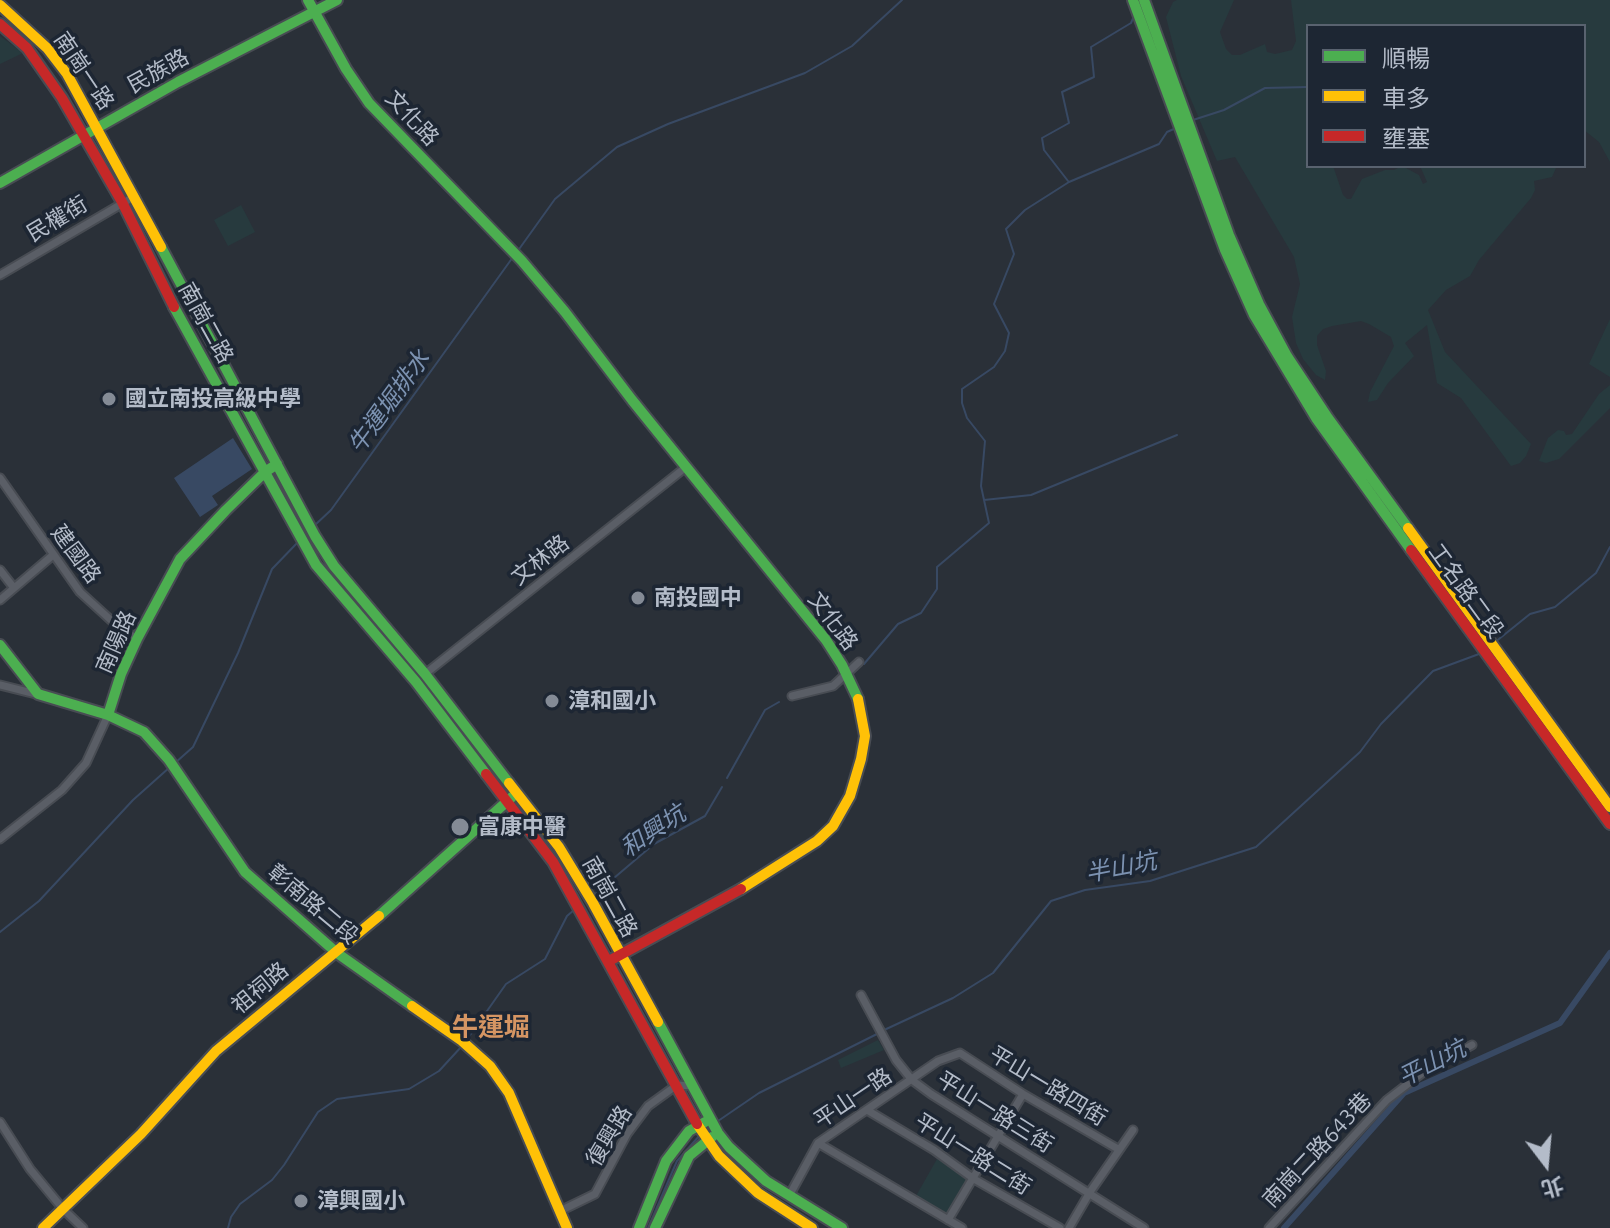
<!DOCTYPE html>
<meta charset="utf-8">
<style>
body{margin:0}
#map{position:relative;width:1610px;height:1228px;overflow:hidden;background:#2a3038;font-family:Ubuntu,"Noto Sans TC",sans-serif}
canvas{display:block}
.legend{position:absolute;left:1306px;top:24px;width:280px;height:144px;box-sizing:border-box;background:#1d2633;border:2px solid #59626f;margin:0;padding:10px 14px;list-style:none;font-size:24px;color:#b4bcc9}
.legend li{display:flex;align-items:center;gap:16px;height:40px}
.legend b{width:40px;border:2px solid #59626f}
.north{position:absolute;left:1506px;top:1124px;width:80px;height:80px;-webkit-text-stroke:6px #1d2633;paint-order:stroke;rotate:164deg;font-size:22px;font-weight:700;line-height:32px;text-align:center;color:#b4bcc9}
.north::after{content:'';display:block;margin:auto;width:28px;height:36px;background:#b4bcc9;clip-path:polygon(50% 0,100% 100%,50% 72%,0 100%)}
</style>
<div id="map">
<canvas width="1610" height="1228"></canvas>
<ul class="legend">
<li><b style="height:10px;background:#4caf50"></b>順暢</li>
<li><b style="height:10px;background:#ffc107"></b>車多</li>
<li><b style="height:10px;background:#c62828"></b>壅塞</li>
</ul>
<div class="north">北</div>
</div>
<script>
const c = document.querySelector('canvas').getContext('2d');
c.lineJoin = 'round';
function fill(path, color) { c.fillStyle = color; c.fill(path, 'evenodd'); }
const poly = rows => new Path2D(rows.map(r => 'M' + r).join(''));
function strokePath(path, color, width, dash) { c.strokeStyle = color; c.lineWidth = width; c.lineCap = dash ? 'butt' : 'round'; c.setLineDash(dash || []); c.stroke(path); }
function write(font, color, halo, rows, align = 'center') {
  c.font = font + ' Ubuntu,"Noto Sans TC",sans-serif'; c.lineWidth = 7; c.setLineDash([]); c.textBaseline = 'middle'; c.strokeStyle = halo; c.fillStyle = color; for (const [text, x, y, turn = 0] of rows) {
    c.save(); c.translate(x, y); c.rotate((+turn || 0) * Math.PI / 180); c.textAlign = isNaN(turn) ? turn : align; if (halo) c.strokeText(text, 0, 0); c.fillText(text, 0, 0); c.restore();
  }
}
fill(poly([
 [1177,0,1234,0,1220,32,1226,49,1232,55,1240,55,1265,44,1267,52,1275,54,1292,50,1296,41,1291,0,1610,0,1610,162,1599,142,1584,130,1584,26,1308,26,1308,166,1333,166,1343,195,1347,199,1351,199,1362,179,1385,170,1394,170,1402,166,1419,175,1423,184,1427,182,1420,166,1555,166,1556,168,1552,177,1534,181,1535,190,1531,198,1479,260,1470,276,1446,290,1428,310,1445,352,1531,444,1526,456,1520,463,1511,466,1461,398,1437,383,1427,325,1405,343,1414,356,1388,383,1377,400,1368,402,1370,392,1394,346,1391,337,1369,324,1361,321,1332,326,1323,329,1317,336,1317,345,1326,371,1325,380,1316,375,1303,359,1296,343,1292,317,1300,284,1294,257,1235,157,1217,161,1181,76,1166,17,1173,2],
 [0,36,23,53,0,64],
 [241,205,255,232,228,246,214,220],
 [1610,319,1610,377,1589,364],
 [1610,385,1610,408,1559,459,1546,463,1539,461,1548,438,1558,430,1564,431,1566,435,1572,434,1599,394],
 [878,1040,884,1050,841,1068,838,1060],
 [937,1159,969,1179,948,1215,916,1196]
]), '#273a3e');
fill(poly([
 [233,438,252,469,212,496,218,505,200,517,174,478]
]), '#384963');
strokePath(poly([
 [1193,120,1224,110,1265,88,1308,87],
 [1068,181,1044,150,1042,138,1069,123,1062,92,1094,77,1091,47,1131,23,1134,16],
 [517,252,555,199,617,147,668,124,805,73,852,46,902,0],
 [984,500,1031,495,1177,435],
 [315,525,331,510,513,257],
 [1494,643,1530,614,1555,607,1596,573,1610,547],
 [864,664,898,624,921,613,937,589,937,567,989,523,981,486,985,441,967,418,962,403,962,389,994,367,1005,351,1009,333,994,304,1014,254,1006,229,1025,210,1069,182,1159,144,1167,132,1176,128],
 [175,763,193,747,238,653,272,569,299,541],
 [727,778,765,710,779,702],
 [594,895,654,844,705,816,722,787],
 [0,932,39,901,133,800,170,767],
 [882,1031,953,998,993,973,1051,901,1085,890,1150,881,1256,847,1360,752,1381,724,1433,671,1479,654],
 [468,1038,506,984,545,959,567,916,574,910],
 [718,1121,759,1093,877,1034],
 [228,1228,231,1217,240,1204,272,1180,284,1165,318,1112,337,1099,409,1089,439,1071,462,1046],
 [648,1228,677,1161,700,1135]
]), '#384963', 2);
strokePath(poly([
 [1284,1228,1404,1093,1560,1023,1610,953]
]), '#384963', 6);
const street = poly([
 [0,275,135,196],
 [0,478,80,592,114,623,137,639],
 [0,570,14,588],
 [0,600,53,555],
 [425,674,686,467],
 [0,685,36,694],
 [792,696,833,686,859,662],
 [0,839,62,790,86,763,108,715],
 [861,995,896,1060,912,1080,931,1094,1144,1228],
 [867,1110,934,1150,974,1179,1060,1228],
 [0,1122,30,1169,63,1209,83,1228],
 [818,1143,962,1228],
 [789,1196,818,1143,938,1061,960,1053,1023,1094,1118,1149],
 [560,1211,595,1194,627,1134,648,1106,677,1085,693,1086],
 [948,1220,1023,1094],
 [1069,1228,1090,1192,1133,1130],
 [1269,1228,1387,1100,1426,1070,1472,1045]
]);
const fast = poly([
 [308,0,346,69,369,103,522,261,565,312,632,400,826,640,842,665,858,699],
 [1133,0,1225,250,1254,315,1316,418,1411,550],
 [1144,0,1229,235,1259,304,1287,356,1328,418,1408,528],
 [0,183,178,82,337,0],
 [161,247,315,536,334,566,425,674,509,783],
 [174,307,316,565,416,682,486,774],
 [0,645,38,694,108,715,144,732,169,760,245,872,337,953,412,1006],
 [108,715,121,674,137,639,180,559,226,510,265,472,277,464],
 [379,916,512,797],
 [658,1022,718,1133,729,1147,766,1181,842,1228],
 [639,1228,666,1161,689,1131,705,1122],
 [655,1228,689,1156,712,1137]
]);
const slow = poly([
 [0,5,47,48,67,74,161,247],
 [1408,528,1610,807],
 [509,783,559,847,593,903,658,1022],
 [741,889,817,841,833,826,850,796,861,759,865,736,858,699],
 [412,1006,462,1041,490,1066,509,1093,567,1228],
 [697,1124,719,1156,758,1193,812,1228],
 [43,1228,141,1134,216,1051,379,916]
]);
const jam = poly([
 [0,24,27,48,62,98,122,202,174,307],
 [1411,550,1610,824],
 [486,774,553,862,697,1124],
 [609,961,741,889]
]);
strokePath(street, '#484c53', 11);
strokePath(fast, '#484c53', 14);
strokePath(slow, '#484c53', 14);
strokePath(jam, '#484c53', 14);
strokePath(street, '#5a5e66', 7);
strokePath(fast, '#4caf50', 10);
strokePath(slow, '#ffc107', 10);
strokePath(jam, '#c62828', 10);
for (const [x, y, r, color] of [
 [109,399,8,"#848b96"],
 [638,598,8,"#848b96"],
 [552,701,8,"#848b96"],
 [460,827,10,"#848b96"],
 [301,1201,8,"#848b96"]
]) { const dot = new Path2D(); dot.arc(x, y, r, 0, 2 * Math.PI); c.fillStyle = color; c.fill(dot); strokePath(dot, '#1d2633', 3); }
write('22px', '#b4bcc9', '#1d2633', [
 ["南崗一路",84,71,56],
 ["民族路",158,71,-29],
 ["文化路",412,118,47],
 ["民權街",57,219,-31],
 ["南崗二路",206,323,61],
 ["建國路",76,554,53],
 ["文林路",540,560,-38],
 ["工名路二段",1466,591,54],
 ["文化路",833,621,53],
 ["南陽路",116,642,-66],
 ["南崗二路",610,897,61],
 ["彰南路二段",313,904,40],
 ["祖祠路",260,988,-40],
 ["平山一路四街",1048,1086,31],
 ["平山一路",853,1098,-34],
 ["平山一路三街",995,1112,32],
 ["復興路",609,1136,-59],
 ["南崗二路643巷",1317,1150,-47],
 ["平山一路二街",973,1154,32]
]);
write('bold 22px', '#b4bcc9', '#1d2633', [
 ["國立南投高級中學",125,399],
 ["南投國中",654,598],
 ["漳和國小",568,701],
 ["富康中醫",478,827],
 ["漳興國小",317,1201]
], 'left');
write('italic 24px', '#7c92b1', '#1d2633', [
 ["牛運堀排水",389,402,-54],
 ["和興坑",653,831,-34],
 ["半山坑",1121,867,-11],
 ["平山坑",1432,1063,-27]
]);
write('bold 26px', '#d59563', '#1d2633', [
 ["牛運堀",491,1027]
]);
</script>
